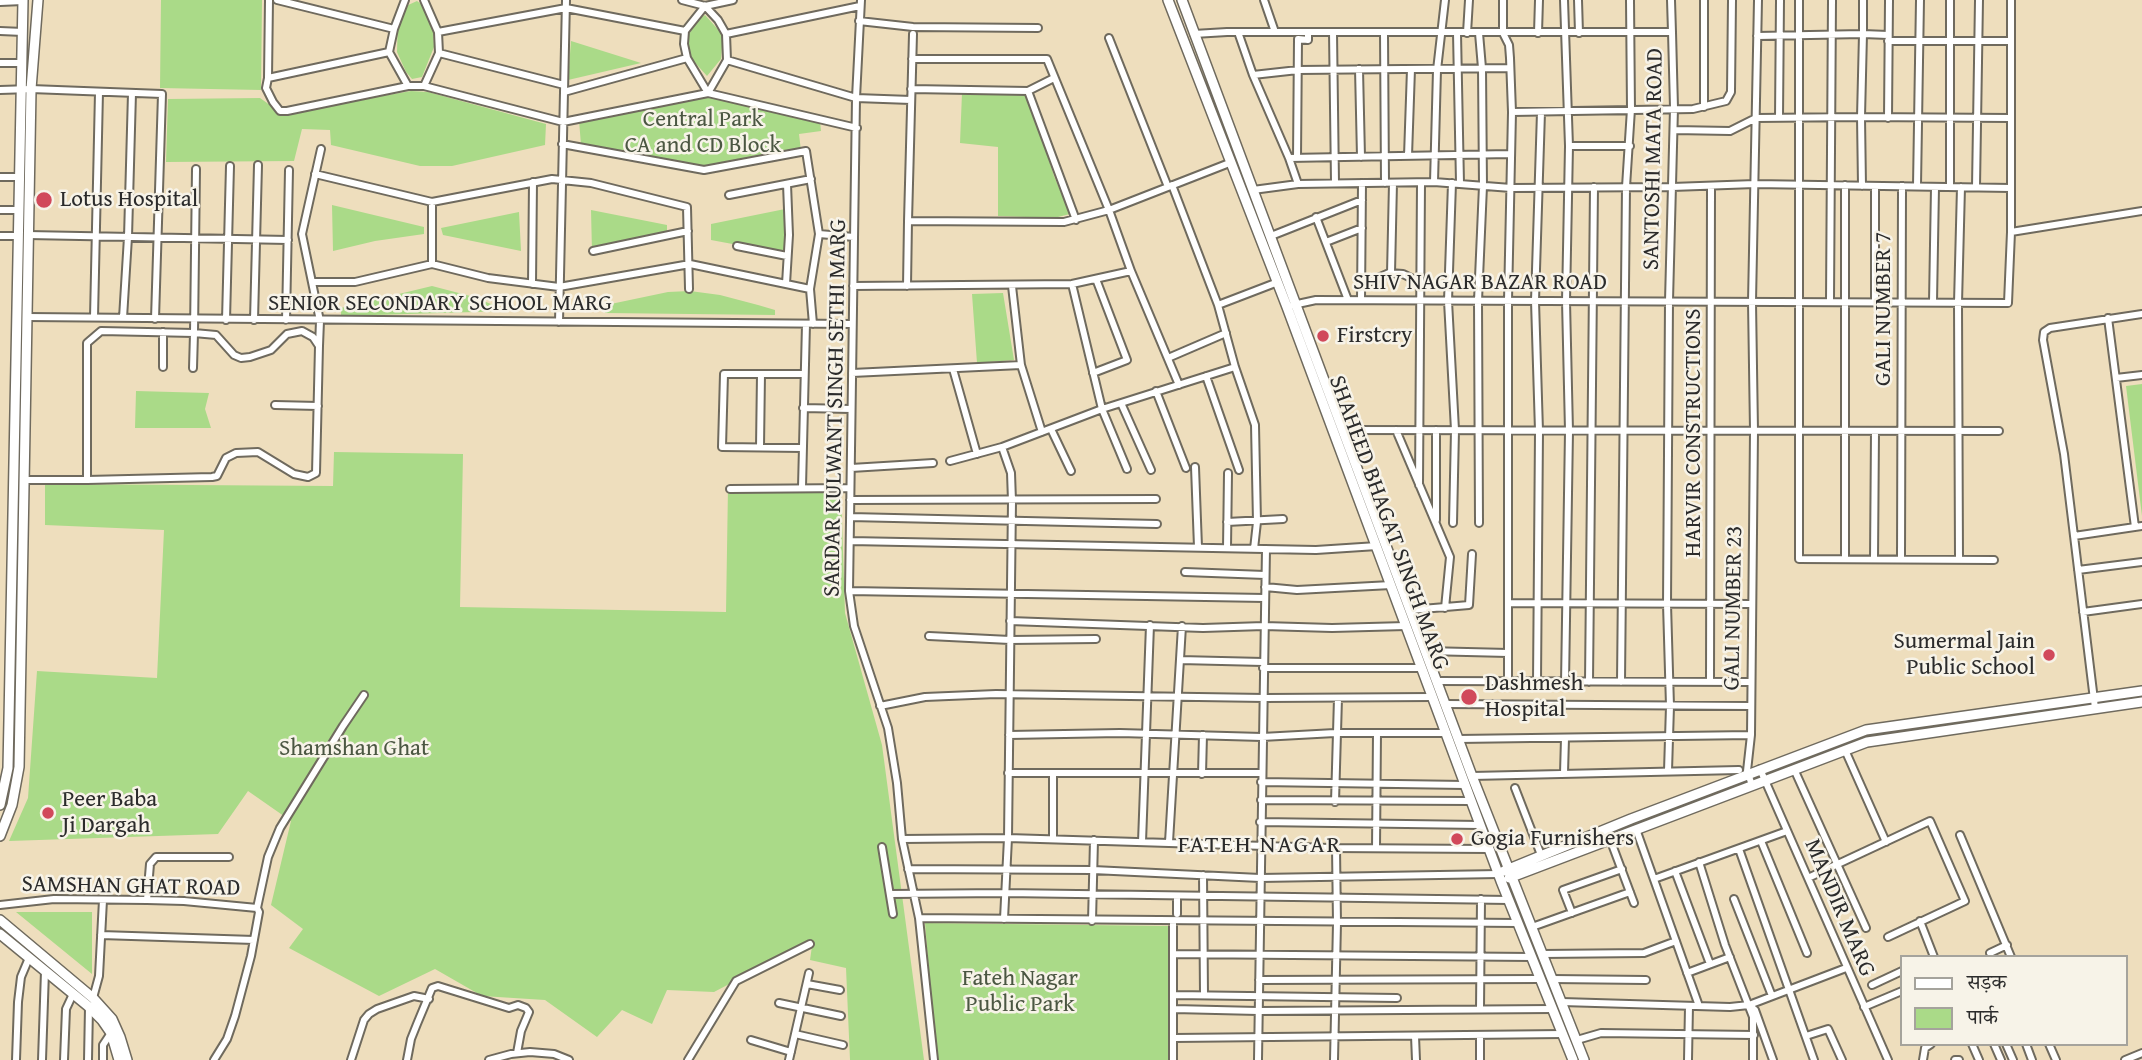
<!DOCTYPE html>
<meta charset="utf-8">
<style>
body{margin:0}
#map{position:relative;width:2142px;height:1060px;overflow:hidden;background:#eedebd;font-family:"Gentium Book Plus","Noto Serif Devanagari",serif}
canvas{display:block}
.legend{position:absolute;left:1900px;top:955px;width:228px;height:91px;box-sizing:border-box;background:#f7f3e8;border:2px solid #a5a39c;margin:0;padding:9px 12px;list-style:none;font-size:21px;color:#2b2b2b}
.legend li{display:flex;align-items:center;gap:14px;height:35px}
.legend b{width:35px;border:2px solid #a5a39c}
</style>
<div id="map">
<canvas width="2142" height="1060"></canvas>
<ul class="legend">
<li><b style="height:9px;background:#fff"></b>सड़क</li>
<li><b style="height:19px;background:#aada88"></b>पार्क</li>
</ul>
</div>
<script>
const c = document.querySelector('canvas').getContext('2d');
c.lineJoin = 'round';
function fill(path, color) { c.fillStyle = color; c.fill(path, 'evenodd'); }
const poly = rows => new Path2D(rows.map(r => 'M' + r).join(''));
function strokePath(path, color, width, dash) { c.strokeStyle = color; c.lineWidth = width; c.lineCap = dash ? 'butt' : 'round'; c.setLineDash(dash || []); c.stroke(path); }
function write(font, color, halo, rows, align = 'center') {
  c.font = font + ' "Gentium Book Plus",serif'; c.lineWidth = 5; c.setLineDash([]); c.textBaseline = 'middle'; c.strokeStyle = halo; c.fillStyle = color; for (const [text, x, y, turn = 0] of rows) {
    c.save(); c.translate(x, y); c.rotate((+turn || 0) * Math.PI / 180); c.textAlign = isNaN(turn) ? turn : align; if (halo) c.strokeText(text, 0, 0); c.fillText(text, 0, 0); c.restore();
  }
}
fill(poly([
 [161,0,262,0,261,90,160,88],
 [417,1,425,7,433,27,434,47,422,77,412,79,406,72,397,52,398,16,406,6],
 [705,15,723,35,721,59,707,76,689,56,689,34,698,20],
 [571,41,641,63,568,80],
 [411,91,428,92,546,124,545,145,452,166,420,166,331,145,330,130,302,129,294,161,166,162,168,99,260,98,284,115,291,112],
 [1015,91,1027,91,1054,176,1070,214,1054,218,998,216,998,147,960,143,962,93],
 [708,92,820,121,821,131,799,134,801,151,705,172,680,170,581,145,579,120],
 [332,205,424,227,424,234,375,241,333,251],
 [785,209,788,222,786,254,711,240,711,224],
 [591,210,667,225,667,238,626,248,592,252],
 [519,212,521,251,443,235,441,228],
 [432,286,474,297,508,311,341,316,341,308],
 [690,291,720,295,758,305,775,310,775,315,605,313,606,305,668,292],
 [1003,293,1014,360,977,363,972,294],
 [2142,384,2142,516,2126,386],
 [136,391,209,393,205,409,211,428,135,428],
 [334,452,463,454,460,607,726,612,728,487,841,488,845,613,882,745,924,1060,850,1060,846,968,810,960,812,946,794,950,714,992,667,990,652,1024,622,1010,597,1037,545,1000,482,996,435,969,379,996,289,948,303,929,271,905,291,821,248,791,218,834,9,841,28,798,37,671,157,678,164,530,45,525,45,484,333,486],
 [16,912,92,912,92,974],
 [925,923,1168,926,1169,1060,936,1060]
]), '#aada88');
const street = poly([
 [277,0,394,29],
 [405,0,394,29,389,52,408,86],
 [424,0,438,32,439,53],
 [682,0,705,6,733,0],
 [861,0,856,98,849,591,854,626,888,728,897,783,902,839,919,918,934,1060],
 [1264,0,1275,32],
 [1503,0,1503,33,1509,45,1510,58,1512,112],
 [1564,0,1569,146,1566,301,1569,431,1565,683],
 [1578,0,1579,33],
 [1671,0,1672,32],
 [1704,0,1704,107],
 [1799,0,1799,559,1994,560],
 [1863,0,1863,34,1888,35],
 [0,2,23,1],
 [705,6,718,20,726,34,727,60,708,93,687,58,684,44,685,31,705,6],
 [859,21,913,27,1038,28],
 [0,31,23,32],
 [438,32,566,8,685,31],
 [1238,32,1253,75,1289,158],
 [1333,32,1335,183],
 [1384,33,1385,183],
 [1457,33,1460,183],
 [1467,33,1469,0],
 [1479,33,1482,68,1483,186,1478,301,1479,523],
 [1538,33,1539,0],
 [726,34,860,6],
 [1194,34,1227,32,1672,32,1674,108,1669,301,1667,604,1670,706,1668,771],
 [1109,38,1168,187],
 [1888,41,2011,41],
 [389,52,268,78,266,88,273,102,280,111,287,111,408,86,424,86],
 [727,60,856,98,911,100],
 [0,63,22,63],
 [1359,69,1361,157],
 [1253,75,1298,70,1510,68],
 [268,78,269,0],
 [564,85,439,53,424,86,563,122,708,93,857,128],
 [911,89,1028,91,1054,78],
 [0,90,31,89,162,94,155,319],
 [1028,91,1076,220],
 [564,92,687,58],
 [1779,118,1780,0],
 [1888,118,1889,0],
 [1674,130,1730,131,1756,118,1861,117,1863,34,1757,36],
 [562,144,704,170,806,151,819,234],
 [1569,146,1630,146],
 [1408,156,1411,69],
 [1297,158,1298,39,1308,40,1308,32],
 [315,174,432,202,552,179,591,183,687,207,689,289],
 [0,177,20,177],
 [1434,182,1437,70,1445,0],
 [1452,183,1448,301,1455,430,1453,523],
 [1298,184,1289,158,1510,154],
 [1172,185,1218,305,1235,367,1255,425,1257,522,1254,549],
 [1862,186,1861,117,2011,118],
 [1875,186,1875,302],
 [1917,186,1920,0],
 [1950,187,1950,0],
 [1976,187,1979,0],
 [1253,190,1298,184,1434,182,1511,188,1672,187,1755,184,2011,188],
 [729,195,811,179],
 [432,202,432,264],
 [0,210,19,210],
 [1316,217,1348,300],
 [908,221,913,34],
 [2011,232,2142,211],
 [28,235,288,240],
 [0,236,19,236],
 [1271,236,1362,200],
 [1326,242,1362,228],
 [737,246,787,256],
 [593,251,688,231],
 [1131,271,1179,385],
 [1391,273,1393,183],
 [312,282,355,282,432,264,488,278,559,287,690,264,810,289,813,324],
 [532,284,533,182],
 [786,284,789,235,787,184],
 [1072,284,1102,409,1127,469],
 [1362,285,1389,273,1403,274,1421,283],
 [853,286,1072,284,1131,271,1109,210,1047,59,912,59],
 [907,286,908,221,1064,222,1109,210,1232,162],
 [1012,286,1021,365,1042,432],
 [810,289,819,234,854,237],
 [1361,300,1362,183],
 [1830,301,1832,0],
 [1933,302,1935,187],
 [1218,305,1278,282],
 [1293,305,1316,300,2008,303,2011,232,2011,0],
 [27,317,852,324],
 [94,317,99,92],
 [123,318,128,237,132,93],
 [2108,318,2135,527],
 [226,320,230,166],
 [254,320,258,165],
 [286,320,289,170],
 [559,322,566,0],
 [163,332,163,367],
 [319,346,320,321,302,234,321,149],
 [1168,358,1226,333],
 [193,368,194,333,101,331,87,343,87,480,212,477,217,476,226,458,236,453,258,452,294,474,308,477,316,473,319,346,313,337,302,331,287,334,271,350,250,357,241,358,234,355,216,335,194,333,196,169],
 [953,369,977,454],
 [852,373,1021,365],
 [1093,373,1127,360,1096,279],
 [1206,376,1239,470],
 [2116,378,2142,375],
 [1156,391,1186,468],
 [1121,403,1151,470],
 [275,405,318,406],
 [803,408,851,409],
 [1051,429,1071,471],
 [1343,430,1999,431],
 [1396,430,1450,557,1445,608],
 [1436,430,1436,520],
 [760,447,761,374],
 [803,448,722,447,724,374,804,374],
 [950,461,1002,447,1102,409,1235,367],
 [1195,467,1198,547],
 [851,468,933,463],
 [23,480,87,480],
 [1419,485,1421,183],
 [802,487,806,324],
 [730,489,850,488],
 [850,500,1156,499],
 [850,517,1157,524],
 [1227,522,1283,519],
 [2074,536,2142,526],
 [850,541,1316,550,1377,546],
 [1227,548,1228,473],
 [1845,559,1845,185],
 [1874,559,1875,431],
 [1901,559,1902,186],
 [1959,560,1958,303,1961,187],
 [2078,570,2142,562],
 [1185,572,1265,575],
 [1265,587,1297,590,1391,585],
 [849,591,1265,598],
 [1509,603,1752,604],
 [1410,610,1469,605,1472,554],
 [2083,612,2142,604],
 [1010,621,1203,628,1264,626,1332,628,1406,626],
 [929,636,1010,640,1096,639],
 [1426,651,1508,653],
 [1180,660,1263,662],
 [1263,668,1421,668],
 [1437,681,1751,682],
 [1508,681,1508,301,1512,112,1693,109,1726,101,1731,92,1732,0],
 [1710,681,1711,186],
 [1537,682,1539,431,1535,301,1541,112],
 [1589,682,1594,187],
 [1621,682,1626,187,1631,109,1630,0],
 [1445,704,1751,706],
 [880,706,925,697,996,694,1265,698,1432,697],
 [2095,708,2064,454,2043,340,2044,332,2050,328,2142,314],
 [1009,735,1120,733,1262,737,1335,733,1445,733],
 [1458,739,1751,735],
 [1845,750,1886,842],
 [1760,769,1888,1060],
 [1794,769,1866,928],
 [1008,773,1261,773],
 [1564,773,1565,738],
 [1053,774,1053,839],
 [1202,774,1203,735],
 [1472,776,1739,770],
 [1261,782,1465,785],
 [1752,785,1747,771,1751,735,1754,431,1752,302,1758,0],
 [1515,788,1541,855],
 [1261,800,1471,801],
 [1335,802,1338,698],
 [1260,822,1480,825],
 [1636,829,1699,1006],
 [1960,835,2011,957],
 [902,839,1008,838,1012,501,1011,473,1002,447],
 [1610,839,1634,903],
 [1761,841,1807,953],
 [1142,842,1150,625],
 [1169,842,1182,626],
 [882,847,893,914],
 [1376,848,1377,733],
 [1739,849,1814,1060],
 [1699,862,1725,945,1753,1017,1753,1060],
 [908,869,1093,870,1260,878,1499,874],
 [1675,871,1710,964],
 [1203,875,1204,995],
 [1808,878,1930,821,1965,901,1888,937],
 [1654,879,1787,831],
 [890,894,1005,893,1509,900],
 [1734,899,1772,996],
 [147,900,150,864,156,857,229,857],
 [0,905,54,899,147,900,184,901,257,908,259,912,251,956,235,1016,227,1039,214,1060],
 [257,908,268,857,280,828,343,726,364,695],
 [1572,913,1563,890,1622,869],
 [1177,914,1177,896],
 [919,918,1518,923],
 [1004,919,1008,838,1330,848,1490,849],
 [1092,921,1094,840],
 [1920,921,1934,957],
 [1173,922,1173,1060],
 [1532,927,1630,892],
 [101,935,254,940],
 [1990,953,2007,945],
 [1173,954,1532,957],
 [1542,954,1644,953,1676,941],
 [1687,973,1730,957],
 [1552,979,1646,980],
 [1259,980,1541,979],
 [807,984,840,990],
 [1872,985,1902,971],
 [1174,995,1397,998],
 [93,998,99,976,103,900],
 [1562,1002,1730,1007,1749,1005,1846,968],
 [779,1003,841,1016],
 [1749,1005,1755,1010,1773,1060],
 [1864,1007,1902,991],
 [1174,1009,1258,1011,1553,1009],
 [1480,1009,1481,899],
 [795,1034,843,1045],
 [1415,1036,1416,1060],
 [1806,1036,1828,1029,1842,1060],
 [1174,1038,1563,1034],
 [751,1040,791,1052],
 [1577,1040,1601,1033,1754,1035],
 [1972,1044,1979,1060],
 [1994,1044,2001,1060],
 [2006,1044,2013,1060],
 [2026,1044,2032,1060],
 [2049,1044,2056,1060],
 [16,1060,18,1002,21,977,29,958],
 [42,1060,45,971],
 [64,1060,66,1009,73,994],
 [88,1060,89,1007],
 [103,1060,103,1045,111,1033],
 [351,1060,364,1020,369,1014,377,1009,414,996,429,999],
 [407,1060,411,1039,417,1024,432,988,438,986,509,1008,518,1005,526,1008,529,1012,521,1031,517,1053],
 [489,1060,511,1054,530,1052,554,1054,569,1060],
 [688,1060,736,981,810,944],
 [789,1060,809,973],
 [1258,1060,1266,549],
 [1334,1060,1337,923,1336,848],
 [1480,1060,1480,1035],
 [1688,1060,1689,1006],
 [1923,1060,1925,1048,1931,1044],
 [1955,1060,1959,1060],
 [2125,1060,2142,1053]
]);
const secondary = poly([
 [1168,0,1287,307,1501,881,1573,1060],
 [1182,0,1472,776,1584,1060],
 [0,805,8,768,9,720,23,0],
 [0,836,12,805,19,767,31,89,38,0],
 [1504,871,1631,819,1866,730,2142,691],
 [1509,878,1867,742,2142,702],
 [0,920,93,998,112,1019,120,1037,127,1060],
 [0,934,88,1006,102,1020,111,1033,119,1060]
]);
strokePath(street, '#6f6a5e', 10);
strokePath(secondary, '#6f6a5e', 12);
strokePath(street, '#fff', 6);
strokePath(secondary, '#fff', 9);
for (const [x, y, r, color] of [
 [44,200,9,"#d1495b"],
 [1323,336,7,"#d1495b"],
 [2049,655,7,"#d1495b"],
 [1469,697,9,"#d1495b"],
 [48,813,7,"#d1495b"],
 [1457,839,7,"#d1495b"]
]) { const dot = new Path2D(); dot.arc(x, y, r, 0, 2 * Math.PI); c.fillStyle = color; c.fill(dot); strokePath(dot, '#f7f3e8', 2.5); }
write('23px', '#4b5742', '#f7f3e8', [
 ["Central Park",703,120],
 ["CA and CD Block",703,146],
 ["Shamshan Ghat",354,749],
 ["Fateh Nagar",1020,979],
 ["Public Park",1020,1005]
]);
write('23px', '#2b2b2b', '#f7f3e8', [
 ["SANTOSHI MATA ROAD",1654,159,-89],
 ["SHIV NAGAR BAZAR ROAD",1480,283],
 ["SENIOR SECONDARY SCHOOL MARG",440,304],
 ["GALI NUMBER 7",1884,309,-90],
 ["SARDAR KULWANT SINGH SETHI MARG",836,408,-89],
 ["HARVIR CONSTRUCTIONS",1694,433,-90],
 ["SHAHEED BHAGAT SINGH MARG",1388,523,70],
 ["GALI NUMBER 23",1734,608,-89],
 ["SAMSHAN GHAT ROAD",131,887,1],
 ["MANDIR MARG",1839,908,67]
]);
write('23px', '#2b2b2b', '#f7f3e8', [
 ["Lotus Hospital",60,200],
 ["Firstcry",1337,336],
 ["Sumermal Jain",2035,642,"right"],
 ["Public School",2035,668,"right"],
 ["Dashmesh",1485,684],
 ["Hospital",1485,710],
 ["Peer Baba",62,800],
 ["Ji Dargah",62,826],
 ["Gogia Furnishers",1471,839]
], 'left');
c.letterSpacing = '2px';
write('24px', '#2b2b2b', '#f7f3e8', [
 ["FATEH NAGAR",1260,846]
]);
c.letterSpacing = '0px';
</script>
